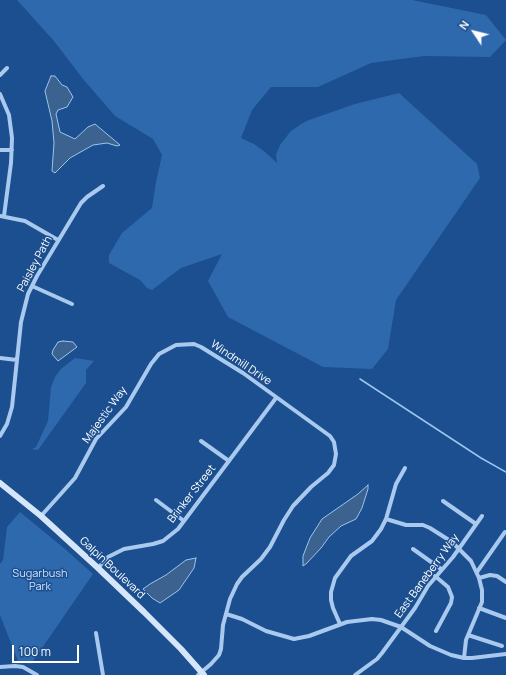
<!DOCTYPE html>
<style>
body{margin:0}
#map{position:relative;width:506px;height:675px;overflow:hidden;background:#1b4f8f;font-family:Manrope,sans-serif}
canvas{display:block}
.north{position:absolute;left:454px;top:12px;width:40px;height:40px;-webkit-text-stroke:3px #1b4f8f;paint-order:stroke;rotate:305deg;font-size:11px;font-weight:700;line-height:16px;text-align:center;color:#fff}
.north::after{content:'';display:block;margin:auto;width:14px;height:18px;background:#fff;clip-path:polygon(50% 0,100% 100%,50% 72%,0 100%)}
.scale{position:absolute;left:12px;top:645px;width:67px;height:18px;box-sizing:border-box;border:2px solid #fff;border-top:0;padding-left:5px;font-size:12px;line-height:14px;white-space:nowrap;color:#fff;-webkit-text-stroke:3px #1b4f8f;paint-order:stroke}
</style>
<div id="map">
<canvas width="506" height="675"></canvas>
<div class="north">N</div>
<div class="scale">100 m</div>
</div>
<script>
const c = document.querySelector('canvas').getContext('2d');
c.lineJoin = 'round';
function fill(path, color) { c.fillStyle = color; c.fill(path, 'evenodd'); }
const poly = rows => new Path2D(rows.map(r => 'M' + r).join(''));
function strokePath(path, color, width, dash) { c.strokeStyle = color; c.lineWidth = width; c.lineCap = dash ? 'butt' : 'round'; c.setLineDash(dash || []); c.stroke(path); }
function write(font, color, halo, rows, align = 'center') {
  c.font = font + ' Manrope,sans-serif'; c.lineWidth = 3; c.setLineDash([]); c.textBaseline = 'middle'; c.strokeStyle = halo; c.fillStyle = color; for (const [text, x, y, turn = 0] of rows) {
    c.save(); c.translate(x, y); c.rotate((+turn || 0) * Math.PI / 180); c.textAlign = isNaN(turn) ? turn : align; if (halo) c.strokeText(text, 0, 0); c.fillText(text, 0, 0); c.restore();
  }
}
fill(poly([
 [17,0,412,0,486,15,506,40,490,57,424,56,371,63,318,87,271,87,252,110,241,138,254,144,265,152,277,163,276,155,280,145,290,132,301,124,309,120,355,104,399,93,477,164,480,178,396,300,388,349,372,369,323,367,228,317,208,281,222,254,181,268,152,290,147,288,140,280,109,263,109,255,122,233,152,208,156,182,162,155,153,139,115,116,83,79,54,41],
 [75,358,94,361,86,370,86,383,38,450,32,449,36,447,48,421,51,387,55,377,61,369],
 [20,512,65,549,93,574,31,664,18,661,0,615,0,564,3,560,7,527]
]), '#2e69ad');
const water = poly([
 [51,76,55,76,62,85,67,87,73,97,67,107,58,110,56,114,60,132,75,139,88,127,95,124,120,145,117,146,107,143,93,145,70,158,55,173,52,171,54,143,52,121,45,91,51,76],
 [63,341,73,342,77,347,58,361,52,354,53,350,58,342,63,341],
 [368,485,368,489,362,508,356,519,341,526,329,537,321,548,307,563,303,566,303,556,310,538,322,519,358,494,368,485],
 [196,558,194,568,179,590,160,603,152,598,143,589,150,584,166,575,186,560,196,558]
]);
fill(water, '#3c6290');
strokePath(water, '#9cc4f0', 1);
strokePath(poly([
 [360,379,481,458,506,472]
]), '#9cc4f0', 1.5);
strokePath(poly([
 [0,75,7,68],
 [0,94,9,115,12,138,11,163,4,216],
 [0,150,12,150],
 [0,216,25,221,58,240],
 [32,286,72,304],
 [0,358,17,360],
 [0,436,7,424,12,407,21,322,28,294,37,276,81,203,87,197,103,186],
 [201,441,229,461],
 [156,500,184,521],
 [443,501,476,524],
 [41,516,75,478,96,439,126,407,151,364,159,354,176,345,194,344,201,347,243,373,330,436,334,442,336,454,334,465,328,473,311,487,293,506,284,520,270,547,261,559,242,577,237,584,230,599,223,625,221,649,219,655,211,664,198,675],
 [386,519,406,525,423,525,430,528,452,542,471,561,479,578,482,590,482,602,466,640,464,658],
 [413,549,441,569],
 [98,568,108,557,124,549,153,544,163,541,178,529,276,398],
 [477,572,505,532],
 [435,576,448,587,452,597,451,603,436,631],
 [479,578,490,575,497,576,506,582],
 [479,608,506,618],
 [226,614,242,619,266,631,294,639,309,636,347,622,372,619,381,620,401,627,430,646,451,655,464,658,472,658,506,654],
 [340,624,333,608,331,600,331,592,335,578,351,556,372,541,381,529,386,519,396,484,405,468],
 [96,633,103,675],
 [468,635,502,646],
 [0,667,15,666,23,667,37,675],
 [355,675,377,659,382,653,415,608,428,586,453,557,482,516]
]), '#a9c9ee', 4);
strokePath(poly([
 [0,483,41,516,98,568,144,612,181,649,204,675]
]), '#d6e6fa', 6);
write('11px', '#fff', '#1b4f8f', [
 ["Paisley Path",35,264,-62],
 ["Windmill Drive",241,363,34],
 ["Majestic Way",105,415,-54],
 ["Brinker Street",192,494,-52],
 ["Galpin Boulevard",112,568,43],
 ["East Baneberry Way",427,576,-54]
]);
write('11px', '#cfe3fa', '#1b4f8f', [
 ["Sugarbush",40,574],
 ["Park",40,587]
]);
</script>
